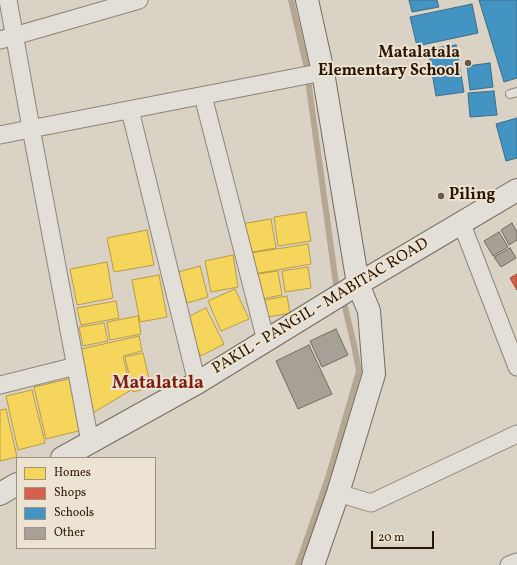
<!DOCTYPE html>
<style>
body{margin:0}
#map{position:relative;width:517px;height:565px;overflow:hidden;background:#dad2c4;font-family:Vollkorn,serif}
canvas{display:block}
.legend{position:absolute;left:16px;top:457px;width:140px;height:92px;box-sizing:border-box;background:#ede3d2;border:1px solid #a0927f;margin:0;padding:5px 7px;list-style:none;font-size:12px;color:#2c1802}
.legend li{display:flex;align-items:center;gap:8px;height:20px}
.legend b{width:20px;border:1px solid #a0927f}
.scale{position:absolute;left:371px;top:531px;width:63px;height:18px;box-sizing:border-box;border:2px solid #2c1802;border-top:0;padding-left:5px;font-size:12px;line-height:14px;white-space:nowrap;color:#2c1802;-webkit-text-stroke:3px #ede3d2;paint-order:stroke}
</style>
<div id="map">
<canvas width="517" height="565"></canvas>
<ul class="legend">
<li><b style="height:11px;background:#f6d55c"></b>Homes</li>
<li><b style="height:11px;background:#d6604d"></b>Shops</li>
<li><b style="height:11px;background:#4393c3"></b>Schools</li>
<li><b style="height:11px;background:#a7a096"></b>Other</li>
</ul>
<div class="scale">20 m</div>
</div>
<script>
const c = document.querySelector('canvas').getContext('2d');
c.lineJoin = 'round';
function fill(path, color) { c.fillStyle = color; c.fill(path, 'evenodd'); }
const poly = rows => new Path2D(rows.map(r => 'M' + r).join(''));
function strokePath(path, color, width, dash) { c.strokeStyle = color; c.lineWidth = width; c.lineCap = dash ? 'butt' : 'round'; c.setLineDash(dash || []); c.stroke(path); }
function write(font, color, halo, rows, align = 'center') {
  c.font = font + ' Vollkorn,serif'; c.lineWidth = 4; c.setLineDash([]); c.textBaseline = 'middle'; c.strokeStyle = halo; c.fillStyle = color; for (const [text, x, y, turn = 0] of rows) {
    c.save(); c.translate(x, y); c.rotate((+turn || 0) * Math.PI / 180); c.textAlign = isNaN(turn) ? turn : align; if (halo) c.strokeText(text, 0, 0); c.fillText(text, 0, 0); c.restore();
  }
}
const homes = poly([
 [306,212,311,241,278,246,274,217,306,212],
 [271,219,276,248,246,253,241,224,271,219],
 [147,230,154,265,114,272,107,238,147,230],
 [308,244,311,264,254,274,251,253,308,244],
 [233,255,238,287,211,292,205,261,233,255],
 [107,262,113,298,77,305,70,269,107,262],
 [200,266,208,297,187,303,178,272,200,266],
 [308,267,311,288,285,292,282,271,308,267],
 [278,271,282,295,262,299,258,274,278,271],
 [159,275,167,317,140,322,132,280,159,275],
 [235,289,249,319,221,331,208,301,235,289],
 [287,296,290,313,268,317,265,300,287,296],
 [116,301,119,318,81,325,77,308,116,301],
 [206,308,224,344,201,356,182,320,206,308],
 [138,316,141,334,110,340,107,322,138,316],
 [104,323,108,341,83,346,79,327,104,323],
 [139,336,142,351,123,356,131,390,91,414,77,350,139,336],
 [143,353,151,387,133,392,125,357,143,353],
 [73,378,86,429,46,439,34,387,73,378],
 [32,390,45,443,18,450,6,396,32,390],
 [6,409,17,457,0,461,0,410,6,409]
]);
fill(homes, '#f6d55c');
strokePath(homes, '#b99c41', 1);
const shops = poly([
 [517,274,517,290,510,278,517,274]
]);
fill(shops, '#d6604d');
strokePath(shops, '#a34a36', 1);
const schools = poly([
 [409,0,437,0,439,7,412,12,409,0],
 [479,0,517,0,517,78,504,82,479,0],
 [472,4,478,33,417,46,410,17,472,4],
 [456,45,464,92,436,96,428,49,456,45],
 [490,63,493,87,470,90,467,66,490,63],
 [494,91,497,115,470,117,468,93,494,91],
 [517,118,517,158,506,161,496,124,517,118]
]);
fill(schools, '#4393c3');
strokePath(schools, '#3c6e89', 1);
strokePath(poly([
 [291,0,306,64],
 [308,80,336,284],
 [298,565,328,478,359,371,354,345,345,307]
]), '#b5a791', 6);
const building = poly([
 [512,223,517,232,517,240,509,245,501,230,512,223],
 [499,232,508,247,493,256,484,241,499,232],
 [510,248,516,258,501,267,494,257,510,248],
 [336,329,348,355,322,367,310,341,336,329],
 [309,345,332,394,298,409,276,361,309,345]
]);
fill(building, '#a7a096');
strokePath(building, '#736b61', 1);
const lane = poly([
 [510,94,517,92]
]);
const street = poly([
 [8,0,31,128,90,442],
 [0,40,139,0],
 [203,96,266,341],
 [130,110,197,383],
 [0,135,323,72],
 [461,222,517,367],
 [0,385,76,366],
 [338,493,371,503,517,434],
 [509,565,517,562]
]);
const secondary = poly([
 [307,0,323,72,358,284,369,311,374,374,338,493,313,565],
 [62,458,197,383,358,284,517,190],
 [0,494,17,484]
]);
strokePath(lane, '#8c857a', 10);
strokePath(street, '#8c857a', 19);
strokePath(secondary, '#736b61', 24);
strokePath(lane, '#e2dfd8', 8);
strokePath(street, '#e2dfd8', 17);
strokePath(secondary, '#e2dfd8', 22);
for (const [x, y, r, color] of [
 [468,63,4,"#695946"],
 [441,196,4,"#695946"]
]) { const dot = new Path2D(); dot.arc(x, y, r, 0, 2 * Math.PI); c.fillStyle = color; c.fill(dot); strokePath(dot, '#ede3d2', 1.5); }
write('bold 16px', '#2c1802', '#ede3d2', [
 ["Matalatala",460,54],
 ["Elementary School",460,72],
 ["Piling",449,196,"left"]
], 'right');
write('16px', '#2c1802', '#ede3d2', [
 ["PAKIL - PANGIL - MABITAC ROAD",321,307,-31]
]);
write('bold 18px', '#7a1f14', '#ede3d2', [
 ["Matalatala",158,385]
]);
</script>
